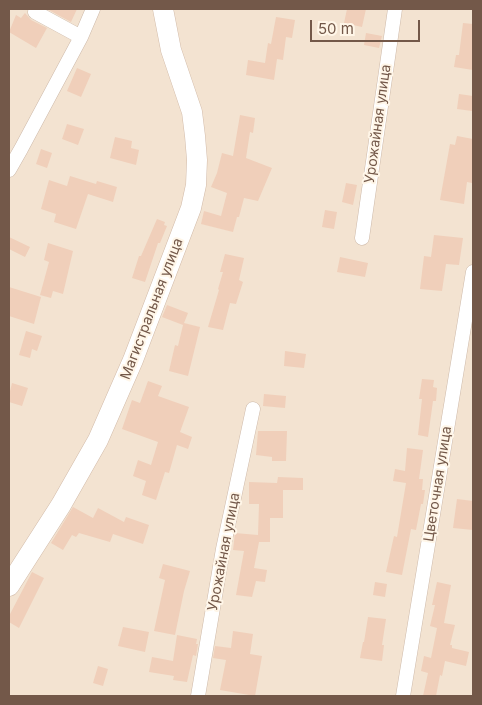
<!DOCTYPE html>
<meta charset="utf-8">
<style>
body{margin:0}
#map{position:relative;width:482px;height:705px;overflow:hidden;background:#fcf2e2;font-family:Inter,sans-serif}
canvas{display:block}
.frame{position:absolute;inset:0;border:10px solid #735849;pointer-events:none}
.scale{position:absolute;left:310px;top:20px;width:110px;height:22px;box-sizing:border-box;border:2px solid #735849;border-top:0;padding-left:6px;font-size:15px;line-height:18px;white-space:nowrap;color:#735849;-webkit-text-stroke:4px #fff6e8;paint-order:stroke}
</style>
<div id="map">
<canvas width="482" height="705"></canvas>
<div class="frame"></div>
<div class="scale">50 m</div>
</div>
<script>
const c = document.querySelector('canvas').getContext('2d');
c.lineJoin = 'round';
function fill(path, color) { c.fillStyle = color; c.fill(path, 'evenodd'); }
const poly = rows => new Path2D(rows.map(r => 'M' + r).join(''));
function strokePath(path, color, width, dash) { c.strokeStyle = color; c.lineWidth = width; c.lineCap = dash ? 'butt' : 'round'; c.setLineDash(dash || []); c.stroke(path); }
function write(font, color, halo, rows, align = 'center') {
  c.font = font + ' Inter,sans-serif'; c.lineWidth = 4; c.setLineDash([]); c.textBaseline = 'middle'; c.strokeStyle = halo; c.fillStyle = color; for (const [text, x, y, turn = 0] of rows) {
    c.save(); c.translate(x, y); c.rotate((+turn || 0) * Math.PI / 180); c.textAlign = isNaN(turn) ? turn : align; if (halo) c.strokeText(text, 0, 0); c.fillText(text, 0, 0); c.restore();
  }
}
fill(poly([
 [9,9,473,9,473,696,9,696]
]), '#f3e3d1');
fill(poly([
 [47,9,77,9,71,22],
 [347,9,366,9,362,27,344,23],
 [25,13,31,20,47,28,36,48,9,32,16,15,21,18],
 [276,17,295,20,292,38,286,37,283,60,277,59,274,80,246,75,248,60,265,63,268,43,271,44],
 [463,23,473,24,473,70,454,67,456,55,459,55],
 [366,33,382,36,379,48,364,45],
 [77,68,91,74,81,97,67,91],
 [459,94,473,96,472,111,457,109],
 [240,115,255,118,253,133,250,132,246,158,272,168,258,201,244,198,239,217,237,217,233,232,201,224,204,211,221,216,227,193,211,187,217,173,222,153,233,156],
 [67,124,84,129,78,145,62,139],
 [457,136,473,139,473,175,472,183,467,182,464,204,440,200,450,144,455,145],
 [115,137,132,141,131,148,139,150,136,165,110,158],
 [41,149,52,153,47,168,36,164],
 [70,176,96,184,97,181,117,187,113,202,88,194,76,229,54,222,56,214,41,209,49,180,67,186],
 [346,183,357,185,353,205,342,202],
 [325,210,337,212,334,229,322,227],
 [157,219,165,222,164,225,167,226,160,243,158,243,145,282,132,278,139,256,141,256],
 [434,235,463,238,459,265,446,264,442,291,420,289,424,256,431,257],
 [9,237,30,247,25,257,9,249],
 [48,243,73,251,63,294,53,291,51,298,40,295,49,262,44,260],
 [225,254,244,258,239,280,243,282,236,304,230,303,223,330,208,327,219,290,218,289,223,272,220,272],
 [340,257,368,263,365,277,337,272],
 [9,287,41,297,34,324,9,316],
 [167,305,188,313,184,323,200,327,188,376,169,371,175,345,178,346,183,325,162,317],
 [26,331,42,336,37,351,32,349,30,358,19,355],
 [285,351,306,354,304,368,284,366],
 [422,379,434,380,433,387,437,388,436,401,433,401,428,437,418,435,422,399,419,399],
 [148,381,162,386,158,396,189,407,180,432,192,437,188,449,177,445,169,473,165,472,156,500,142,495,146,481,133,476,138,460,151,465,158,442,122,429,132,400,140,403],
 [12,383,28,388,22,406,9,402,9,395],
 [264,394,286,396,285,408,263,406],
 [258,431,287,431,286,461,272,461,272,457,256,455],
 [407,448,423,450,419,479,423,479,422,490,425,490,423,504,421,504,416,530,411,529,402,575,386,572,394,536,397,537,406,483,393,481,395,469,405,471],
 [278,477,303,478,303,490,283,490,283,518,270,518,270,542,259,542,254,568,267,570,265,582,256,581,252,597,236,595,244,551,233,550,235,533,258,535,259,504,249,504,249,482,277,483],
 [457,499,473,501,473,530,453,528],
 [73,507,93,518,98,508,124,522,126,517,149,525,143,544,113,534,110,542,79,533,76,537,72,535,63,550,51,543],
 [163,564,190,571,184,591,175,635,154,631,165,580,159,578],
 [32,572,44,578,19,628,9,622,9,616],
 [375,582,387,584,385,597,373,595],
 [437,582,451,585,444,623,455,625,450,645,452,645,452,648,469,652,466,666,445,661,442,676,440,675,436,696,423,696,428,673,421,671,424,656,431,658,437,628,430,626,435,605,432,605],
 [368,617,386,619,382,645,384,645,382,661,360,658,363,642,364,642],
 [123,627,149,632,145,652,118,646],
 [233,631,253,634,250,654,262,656,255,696,220,690,226,660,213,658,215,646,231,648],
 [177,635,197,639,196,644,198,644,196,656,193,655,187,682,173,680,174,676,149,672,152,657,173,661],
 [98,666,108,669,103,686,93,683]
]), '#f0cfba');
const street = poly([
 [35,12,81,37],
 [9,170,21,149,81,37,93,9],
 [362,238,395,9],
 [198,696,223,549,253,409],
 [403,696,473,272]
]);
const secondary = poly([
 [9,586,61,505,98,440,133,360,191,208,196,185,197,160,195,136,192,112,171,50,163,9]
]);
strokePath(street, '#cdb9a9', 15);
strokePath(secondary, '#d2bba9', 21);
strokePath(street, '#fff', 14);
strokePath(secondary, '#fff', 20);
write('14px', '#735849', '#fff6e8', [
 ["Урожайная улица",378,124,-82],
 ["Магистральная улица",152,309,-69],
 ["Цветочная улица",438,484,-81],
 ["Урожайная улица",224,552,-79]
]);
</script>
